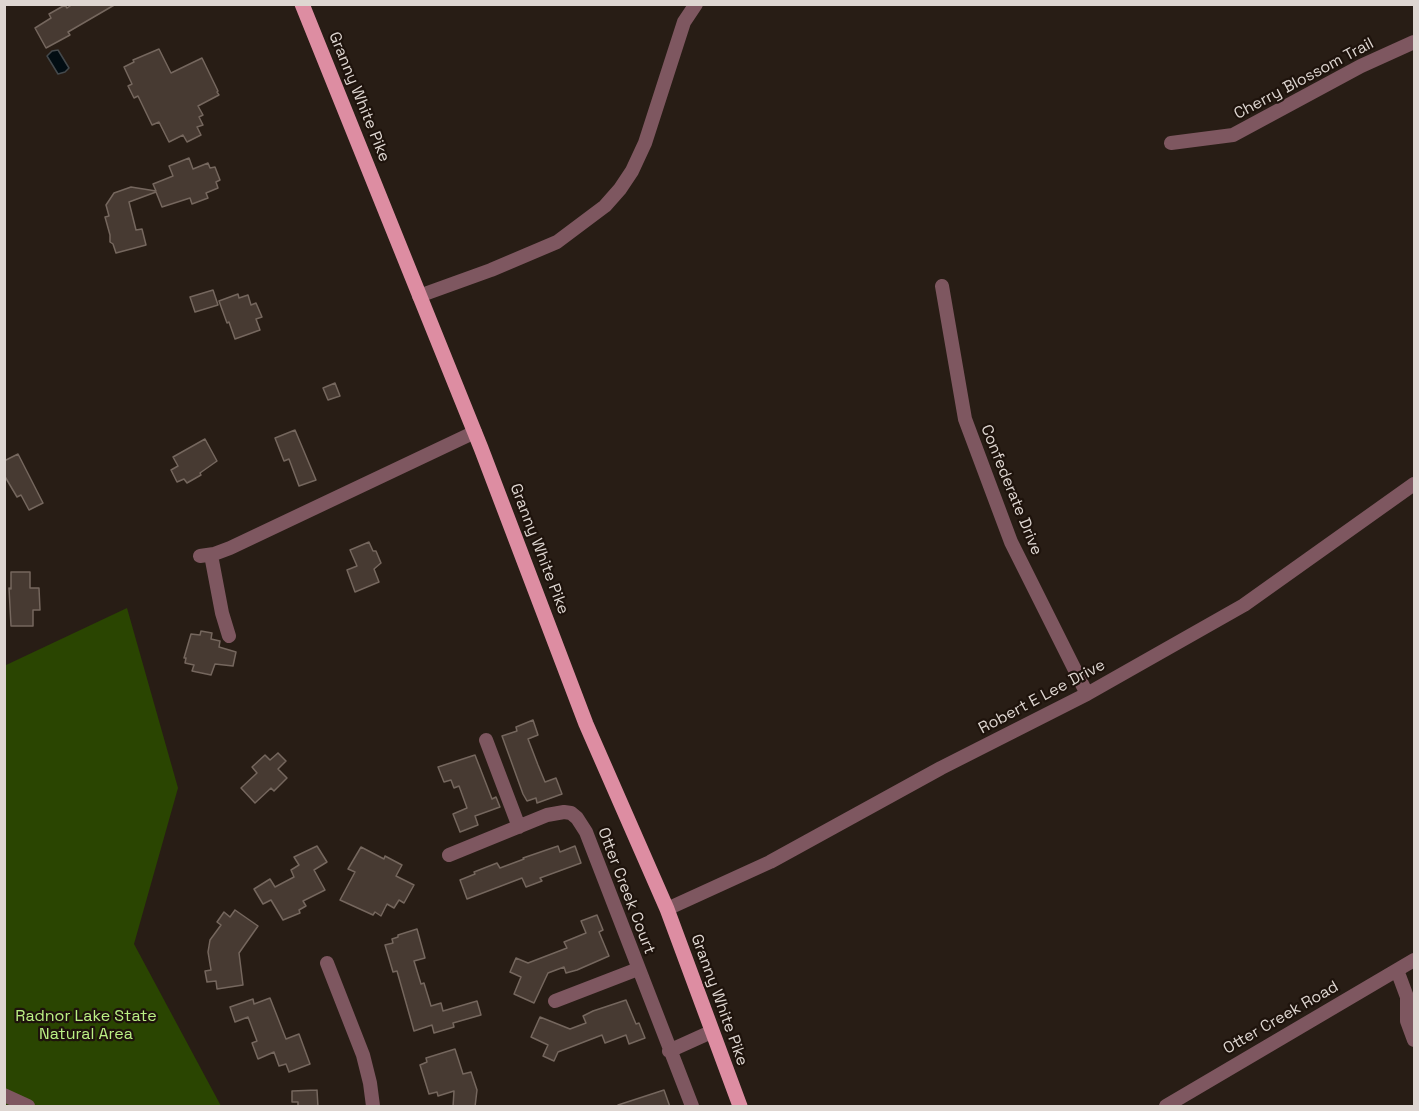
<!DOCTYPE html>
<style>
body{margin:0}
#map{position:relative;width:1419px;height:1111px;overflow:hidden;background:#281d15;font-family:"Space Grotesk",sans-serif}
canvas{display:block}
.frame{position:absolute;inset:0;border:6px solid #ded6d1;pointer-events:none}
</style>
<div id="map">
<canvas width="1419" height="1111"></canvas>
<div class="frame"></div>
</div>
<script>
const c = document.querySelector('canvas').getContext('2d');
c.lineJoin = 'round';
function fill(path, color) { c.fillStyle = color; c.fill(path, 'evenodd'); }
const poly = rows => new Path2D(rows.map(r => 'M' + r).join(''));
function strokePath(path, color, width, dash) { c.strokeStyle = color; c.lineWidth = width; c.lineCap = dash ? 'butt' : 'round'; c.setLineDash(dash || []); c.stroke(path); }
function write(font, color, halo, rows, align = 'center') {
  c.font = font + ' "Space Grotesk",sans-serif'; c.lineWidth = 4.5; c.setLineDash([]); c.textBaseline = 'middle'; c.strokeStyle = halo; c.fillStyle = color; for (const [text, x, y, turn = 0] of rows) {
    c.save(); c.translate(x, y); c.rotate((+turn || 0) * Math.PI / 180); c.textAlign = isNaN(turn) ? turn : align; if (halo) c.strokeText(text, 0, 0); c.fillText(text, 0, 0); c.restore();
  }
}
fill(poly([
 [127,608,178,788,134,944,221,1106,5,1106,4,666]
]), '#2a4501');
const water = poly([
 [58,50,69,68,65,72,58,74,47,56,52,51,58,50]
]);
fill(water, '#020d13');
strokePath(water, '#44494c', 1.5);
const building = poly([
 [73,4,116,4,68,32,70,35,46,48,35,28,51,18,49,14,65,5,67,8,73,4],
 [159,49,171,73,202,58,218,91,217,92,219,95,198,106,203,115,199,117,203,125,197,127,201,135,187,142,183,135,169,142,159,122,152,125,138,96,134,98,128,86,132,84,124,67,134,62,133,60,159,49],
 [189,158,193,169,208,163,210,168,215,167,220,180,216,182,218,188,206,193,208,198,192,204,190,198,162,207,156,192,129,202,136,230,142,229,146,245,116,253,113,244,110,242,110,235,105,217,109,216,106,205,114,193,131,187,156,191,153,184,173,176,169,166,189,158],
 [213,290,218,305,195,312,190,297,213,290],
 [238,294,239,298,248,295,251,305,256,303,262,317,256,319,260,330,235,339,229,322,227,323,219,301,238,294],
 [335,383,340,396,328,400,323,388,335,383],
 [295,430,316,480,299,486,289,459,284,461,275,438,295,430],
 [205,439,217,461,200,473,201,475,187,483,184,479,177,482,171,470,178,466,173,457,205,439],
 [18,454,43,503,29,510,21,495,17,497,4,475,4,461,18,454],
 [369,542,373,551,376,551,381,563,374,569,379,582,355,592,347,570,357,566,350,550,369,542],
 [11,572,30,572,30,588,39,588,40,610,33,610,33,626,11,626,9,588,11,589,11,572],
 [201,631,212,633,211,639,220,641,219,647,236,652,233,666,215,664,211,675,192,671,194,665,185,663,186,658,184,658,191,634,200,635,201,631],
 [533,720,538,735,528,739,538,765,545,782,556,778,562,794,537,803,536,798,527,801,523,794,502,736,517,731,516,727,533,720],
 [278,753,286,761,278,769,287,778,274,791,271,788,255,803,241,788,257,773,252,767,265,755,270,760,278,753],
 [475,755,492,799,496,797,500,807,475,816,478,825,460,832,453,814,467,808,459,786,454,788,451,780,444,782,438,767,475,755],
 [317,846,327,862,314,870,325,890,303,901,306,906,299,910,300,913,283,920,271,900,263,904,254,889,270,879,275,887,294,877,291,870,299,865,294,857,317,846],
 [558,846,560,852,575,846,581,863,540,878,542,881,526,887,522,878,467,899,460,880,475,874,474,872,497,863,500,868,524,859,523,858,558,846],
 [361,847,384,859,385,856,402,865,396,876,414,885,404,903,399,900,394,908,387,904,381,916,375,912,373,915,340,900,355,872,348,869,361,847],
 [235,910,258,926,239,953,243,985,217,989,216,981,207,982,205,971,211,970,208,952,210,940,221,925,217,922,224,912,230,917,235,910],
 [597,915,603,930,599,932,609,956,577,970,566,973,564,967,548,973,534,1003,514,994,521,977,510,972,516,958,528,963,567,948,564,942,586,933,581,921,597,915],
 [417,929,425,958,414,961,421,984,424,983,431,1006,441,1003,443,1011,477,1001,481,1015,453,1023,454,1027,434,1033,432,1025,414,1031,397,971,393,972,385,945,393,943,392,939,398,937,398,935,417,929],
 [270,998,286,1039,299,1034,310,1064,289,1072,286,1064,279,1066,274,1052,258,1059,252,1043,257,1041,248,1017,235,1022,230,1007,253,999,254,1004,270,998],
 [626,1000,636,1024,639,1023,645,1038,629,1044,626,1035,605,1043,602,1035,558,1052,554,1061,543,1056,548,1045,531,1037,540,1017,570,1029,586,1023,583,1016,593,1011,626,1000],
 [455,1049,463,1074,471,1072,477,1090,475,1107,453,1107,454,1091,438,1096,437,1092,429,1094,420,1065,427,1062,426,1058,455,1049],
 [317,1090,318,1107,298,1107,298,1102,292,1102,292,1091,317,1090],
 [664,1090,670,1107,618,1107,618,1105,664,1090]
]);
fill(building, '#473a32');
strokePath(building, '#75675e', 1.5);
strokePath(poly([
 [1171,143,1233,135,1361,66,1414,42],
 [942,286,965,419,1011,542,1087,694],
 [419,296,491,270,557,242,605,206,620,189,632,171,645,143,684,22,696,4],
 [211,555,222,613,229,636],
 [200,556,214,554,230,548,475,432],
 [486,740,519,827],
 [449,855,547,815,564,812,571,813,577,818,586,832,692,1106],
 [667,909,770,862,941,768,1087,694,1244,605,1414,484],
 [327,963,363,1055,370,1083,373,1106],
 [1397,970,1407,997,1407,1021,1414,1040],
 [555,1001,638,969],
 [669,1051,711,1032],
 [4,1095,28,1106],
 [1166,1106,1414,960]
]), '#7e5760', 14);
strokePath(poly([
 [302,4,481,448,586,724,667,909,740,1106]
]), '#dd8da2', 15);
write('16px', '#ded6d1', '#1e130c', [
 ["Cherry Blossom Trail",1304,79,-28],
 ["Granny White Pike",359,97,68],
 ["Confederate Drive",1011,490,68],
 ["Granny White Pike",539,549,69],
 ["Robert E Lee Drive",1042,697,-28],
 ["Otter Creek Court",626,891,69],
 ["Granny White Pike",719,1000,70],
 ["Otter Creek Road",1281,1018,-30]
]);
write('16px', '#bbf084', '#1e130c', [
 ["Radnor Lake State",86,1017],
 ["Natural Area",86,1035]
]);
</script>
